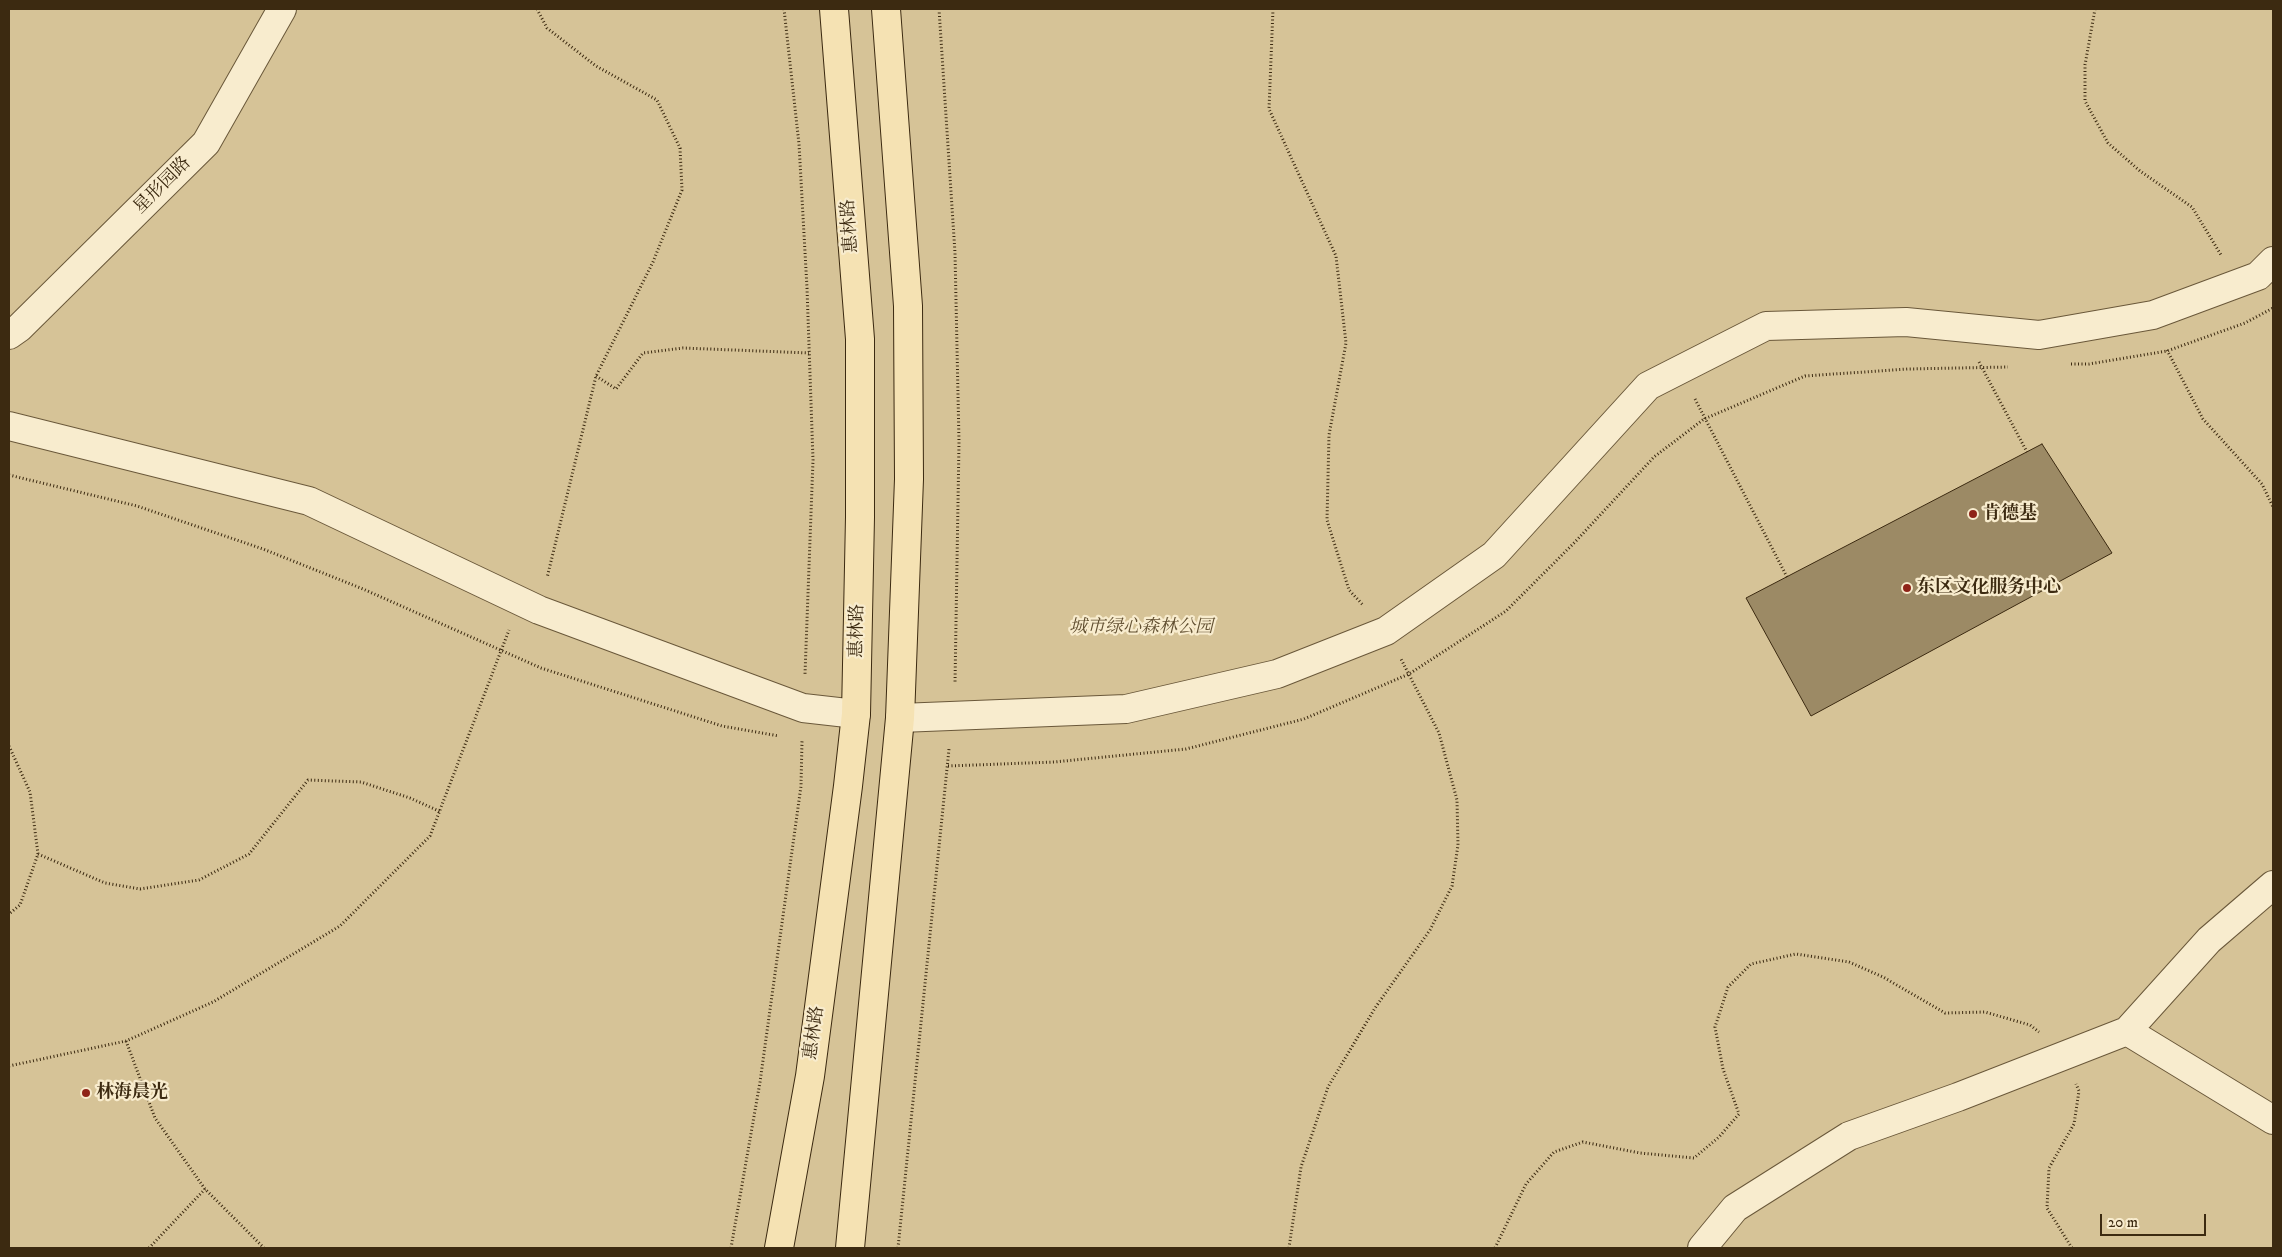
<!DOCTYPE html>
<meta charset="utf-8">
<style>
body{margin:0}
#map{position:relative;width:2282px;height:1257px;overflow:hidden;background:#f5e2b3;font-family:"IM FELL DW Pica",serif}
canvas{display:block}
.frame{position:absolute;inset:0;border:10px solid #3c2a11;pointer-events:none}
.scale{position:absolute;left:2100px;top:1214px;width:106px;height:22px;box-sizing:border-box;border:2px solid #3c2a11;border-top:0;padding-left:6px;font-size:15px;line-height:18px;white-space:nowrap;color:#3c2a11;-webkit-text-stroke:4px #f8ecce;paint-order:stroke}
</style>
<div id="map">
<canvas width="2282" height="1257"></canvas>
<div class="frame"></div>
<div class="scale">20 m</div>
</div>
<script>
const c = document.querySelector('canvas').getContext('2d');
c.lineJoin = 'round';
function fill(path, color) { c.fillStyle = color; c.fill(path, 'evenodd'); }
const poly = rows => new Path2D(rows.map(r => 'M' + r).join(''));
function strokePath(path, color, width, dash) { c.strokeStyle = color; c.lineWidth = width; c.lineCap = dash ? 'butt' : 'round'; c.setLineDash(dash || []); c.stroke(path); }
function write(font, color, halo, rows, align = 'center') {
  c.font = font + ' "IM FELL DW Pica","Noto Serif SC",serif'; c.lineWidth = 4.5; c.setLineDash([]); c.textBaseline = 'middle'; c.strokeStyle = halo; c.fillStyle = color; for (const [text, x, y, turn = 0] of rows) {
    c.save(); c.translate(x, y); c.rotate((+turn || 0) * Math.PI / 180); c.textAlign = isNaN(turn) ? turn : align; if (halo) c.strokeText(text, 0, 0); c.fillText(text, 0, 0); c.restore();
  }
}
fill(poly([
 [9,9,2273,9,2273,1248,9,1248]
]), '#d6c397');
const building = poly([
 [2042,444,2112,553,1811,716,1746,598,2042,444]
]);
fill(building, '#9c8a65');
strokePath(building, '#3c2a11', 1);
const minor = poly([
 [9,335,19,328,206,143,282,9],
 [9,426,309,501,539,610,803,708,856,714],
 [900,718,1126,709,1277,674,1386,631,1494,555,1648,386,1766,326,1906,322,2039,335,2153,315,2258,276,2273,261],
 [2127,1031,2273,1120],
 [1702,1248,1735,1208,1849,1136,1958,1097,2127,1031,2209,940,2273,885]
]);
const major = poly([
 [779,1248,810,1076,848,786,856,714,860,517,860,339,834,9],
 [850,1248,900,718,909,479,908,306,886,9]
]);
strokePath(minor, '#6a583a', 30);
strokePath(major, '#3c2a11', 30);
strokePath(poly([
 [537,9,547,28,596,66,657,100,680,148,682,190,653,262,596,376,547,578],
 [784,9,799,144,807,288,813,460,805,674],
 [939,9,955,253,959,442,955,683],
 [1273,9,1269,109,1336,256,1346,343,1329,435,1327,520,1349,590,1363,605],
 [2095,9,2085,65,2085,101,2108,143,2140,171,2192,207,2221,255],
 [2167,350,2203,419,2262,484,2273,507],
 [1979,362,2027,452],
 [2071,364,2089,364,2167,351,2245,323,2273,308],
 [596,376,616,389,643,353,683,348,809,353],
 [1695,399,1787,577],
 [9,475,137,506,263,549,363,589,541,668,722,726,779,736],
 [9,746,30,792,38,854,20,905,9,914],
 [948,766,1054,762,1186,749,1304,719,1409,674,1506,611,1575,542,1654,457,1704,419,1805,376,1908,369,2008,367],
 [38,854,105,883,140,889,199,880,249,854,308,780,361,782,410,798,441,812],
 [126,1041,155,1118,205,1189,264,1248],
 [9,1066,126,1041,213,1002,340,926,430,836,509,630],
 [149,1248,205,1189],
 [731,1248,760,1082,801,786,802,741],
 [898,1248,949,749],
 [1289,1248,1301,1167,1328,1087,1375,1008,1430,930,1452,886,1458,845,1457,800,1439,733,1401,659],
 [1495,1248,1526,1184,1554,1152,1583,1142,1640,1153,1694,1158,1719,1137,1739,1114,1723,1069,1715,1027,1728,987,1751,964,1796,954,1849,962,1883,977,1945,1013,1985,1012,2030,1025,2039,1032],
 [2072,1248,2047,1208,2049,1168,2074,1124,2079,1091,2076,1084]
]), '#3c2a11', 3, [1, 2.5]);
strokePath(minor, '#f8ecce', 28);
strokePath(major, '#f5e2b3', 28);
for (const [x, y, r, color] of [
 [1973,514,5,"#8f2418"],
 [1907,588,5,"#8f2418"],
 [86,1093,5,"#8f2418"]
]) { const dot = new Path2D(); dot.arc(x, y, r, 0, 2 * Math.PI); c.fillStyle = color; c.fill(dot); strokePath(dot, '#f8ecce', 2); }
write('18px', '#3c2a11', '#f8ecce', [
 ["星形园路",163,186,-45],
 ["惠林路",851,226,-94],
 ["惠林路",858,631,-89],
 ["惠林路",815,1033,-82]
]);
write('bold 18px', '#3c2a11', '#f8ecce', [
 ["肯德基",1983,514],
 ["东区文化服务中心",1917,588],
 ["林海晨光",96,1093]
], 'left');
write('italic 18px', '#625032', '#f8ecce', [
 ["城市绿心森林公园",1141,628]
]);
</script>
